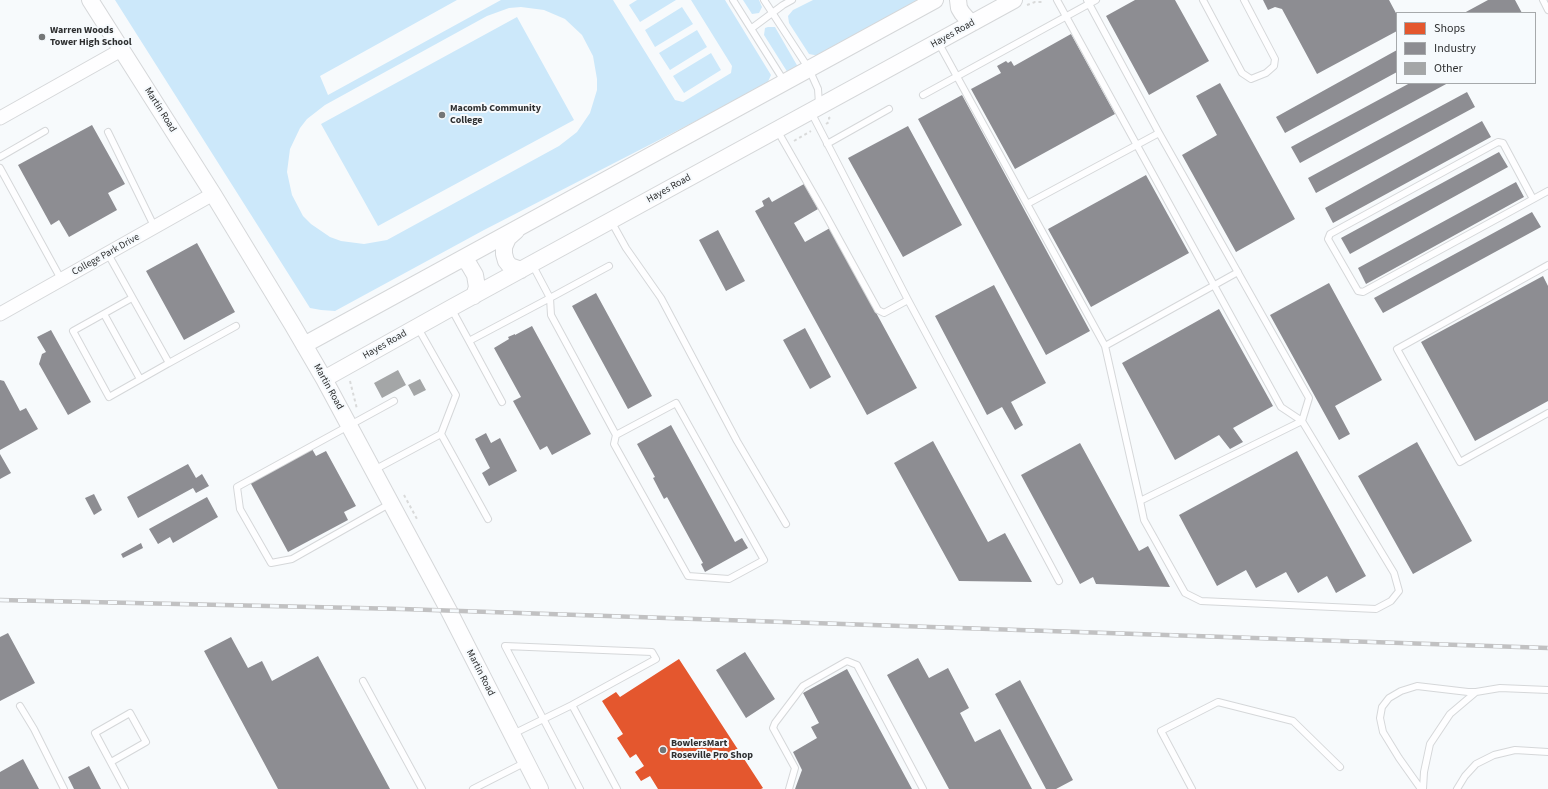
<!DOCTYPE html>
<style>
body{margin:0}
#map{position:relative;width:1548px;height:789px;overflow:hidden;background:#f7fafc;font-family:"Source Sans 3",sans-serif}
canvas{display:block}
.legend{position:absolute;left:1396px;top:12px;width:140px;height:72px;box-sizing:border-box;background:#f6fafd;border:1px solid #a6a9ab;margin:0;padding:5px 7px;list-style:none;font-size:12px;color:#2e2f30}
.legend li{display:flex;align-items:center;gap:8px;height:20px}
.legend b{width:20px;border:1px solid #a6a9ab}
</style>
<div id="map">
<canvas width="1548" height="789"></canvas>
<ul class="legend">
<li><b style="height:11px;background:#e4572e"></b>Shops</li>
<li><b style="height:11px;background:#8d8d92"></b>Industry</li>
<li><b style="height:11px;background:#a4a6a7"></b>Other</li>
</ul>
</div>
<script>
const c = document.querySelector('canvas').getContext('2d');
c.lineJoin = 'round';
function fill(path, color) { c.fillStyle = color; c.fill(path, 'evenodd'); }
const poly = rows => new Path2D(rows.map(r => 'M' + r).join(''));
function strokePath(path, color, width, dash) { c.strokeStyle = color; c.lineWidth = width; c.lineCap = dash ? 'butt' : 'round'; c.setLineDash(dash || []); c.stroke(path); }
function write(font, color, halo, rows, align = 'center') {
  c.font = font + ' "Source Sans 3",sans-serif'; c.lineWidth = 4; c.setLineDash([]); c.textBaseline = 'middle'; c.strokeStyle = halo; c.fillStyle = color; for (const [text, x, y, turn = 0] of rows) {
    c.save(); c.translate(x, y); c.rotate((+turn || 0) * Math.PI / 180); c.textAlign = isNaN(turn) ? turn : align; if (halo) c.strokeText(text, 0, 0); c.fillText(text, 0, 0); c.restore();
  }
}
fill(poly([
 [115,0,457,0,320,76,328,95,501,0,613,0,675,100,683,102,731,73,732,66,691,0,725,0,771,75,767,84,760,88,484,230,335,311,321,310,310,308],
 [521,7,544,10,565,19,582,35,593,56,597,79,597,90,590,113,577,132,559,146,387,240,364,244,341,241,330,237,311,224,303,216,292,195,287,172,290,149,300,128,307,119,325,105,487,16,509,8],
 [637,0,676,0,640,22,629,5],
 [743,0,759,0,762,7,759,13,752,14],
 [813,0,921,0,819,56,809,54,789,23,788,16,793,10],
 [682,7,693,24,655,47,645,30],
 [517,17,574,120,378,226,321,124],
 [768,27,775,27,798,67,788,73,764,35,765,28],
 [697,30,707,47,670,70,659,53],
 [711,53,721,70,684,93,673,76]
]), '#cce8fa');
fill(poly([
 [679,659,763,788,761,789,658,789,650,776,641,781,635,772,644,766,636,754,630,758,617,738,623,734,602,701,616,692,620,697]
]), '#e4572e');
fill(poly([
 [1135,0,1175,0,1209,61,1149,95,1106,16],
 [1263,0,1389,0,1397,15,1397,31,1317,74,1282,9,1275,7,1268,10],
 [1488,0,1515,0,1522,13,1464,13],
 [1071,34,1115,114,1015,169,971,89,1001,73,997,66,1006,61,1008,63,1011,61,1014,66],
 [1397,50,1397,72,1285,133,1276,117],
 [1220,83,1295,219,1236,252,1182,155,1217,135,1196,96],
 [1410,83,1448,83,1300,163,1291,147],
 [1467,92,1475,107,1316,193,1308,178],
 [962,95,1090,331,1046,355,918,119],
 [1482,121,1491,137,1333,223,1325,208],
 [92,125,125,184,108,193,117,210,69,237,59,220,51,225,18,165],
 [908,126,962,225,903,257,848,158],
 [1499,152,1508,167,1350,254,1341,238],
 [1146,175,1189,253,1091,307,1048,229],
 [1516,182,1524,197,1366,284,1358,268],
 [804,184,818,209,794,223,805,242,830,228,917,388,867,415,755,211,764,206,762,201,769,197,772,202],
 [1532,212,1541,227,1383,313,1374,298],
 [718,230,745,281,726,291,699,240],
 [197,243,235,312,184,340,146,271],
 [1543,276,1548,286,1548,401,1475,441,1421,342],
 [1329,283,1382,380,1335,406,1350,434,1339,440,1270,315],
 [994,285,1046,383,1011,402,1023,425,1015,430,1002,407,987,415,935,316],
 [596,293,652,396,628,409,572,306],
 [1219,309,1273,406,1233,428,1243,442,1230,449,1219,435,1175,460,1122,363],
 [532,326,591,434,552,455,547,446,540,450,513,401,521,397,494,348,509,339,508,337,515,334,515,335],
 [805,328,831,377,810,389,783,340],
 [51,330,91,402,68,415,39,364,42,354,46,352,37,337],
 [0,380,4,381,20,411,26,408,38,429,0,450],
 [671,425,735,542,742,538,748,548,705,572,701,564,703,563,667,497,664,499,653,478,655,477,637,444],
 [486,433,491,443,500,438,517,471,489,486,482,473,490,468,475,439],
 [933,441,988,542,1005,533,1032,582,959,581,894,463],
 [1417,442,1472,541,1413,574,1358,476],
 [1080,443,1139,551,1148,546,1170,587,1096,584,1093,577,1080,584,1021,475],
 [312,449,316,456,326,451,356,506,344,512,348,520,288,552,250,482],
 [1297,451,1366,576,1336,593,1327,576,1298,593,1286,572,1256,588,1246,570,1217,586,1179,515],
 [0,454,11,473,0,479],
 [188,464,196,478,202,474,209,486,196,493,193,488,138,518,127,497],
 [94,494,102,510,94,515,85,498],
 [207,497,218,517,173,543,170,537,158,544,149,529],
 [141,543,143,548,123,558,121,554],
 [8,633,35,683,0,701,0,637],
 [231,637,248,668,262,661,272,681,318,656,390,789,278,789,204,651],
 [745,652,775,699,746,718,716,670],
 [918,658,929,678,948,668,969,708,960,713,975,742,1000,729,1032,789,949,789,887,675],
 [847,669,912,789,795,789,802,770,793,752,817,738,811,727,819,723,803,693],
 [1020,680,1073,780,1056,789,1046,789,995,694],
 [23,759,39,789,0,789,0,772],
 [89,766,101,789,74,789,68,777]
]), '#8d8d92');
fill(poly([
 [398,370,406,385,382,398,374,383],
 [420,379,426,390,414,396,408,385]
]), '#a4a6a7');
const service = poly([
 [733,0,784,81],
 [764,0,809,69,818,89,819,104],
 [1057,0,1281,407,1302,421,1309,398,1159,133,1087,0],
 [1203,0,1242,73,1251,79,1266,73,1274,66,1275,59,1244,0],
 [1543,0,1548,10],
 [752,28,783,5,792,0],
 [938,42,1105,346,1140,501,1144,520,1185,593,1201,601,1376,609,1391,601,1399,591,1394,573,1302,421,1140,501],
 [923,95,1096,0],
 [811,112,908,300,1059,581],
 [777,130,824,212,878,310,884,313,908,300],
 [108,132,155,228],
 [827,144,889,109],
 [0,157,45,131],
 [0,168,61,279],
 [1533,199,1503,143,1498,142,1330,234,1328,239,1358,291,1363,292,1548,191],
 [1027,204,1159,133],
 [611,221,626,248,661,298,737,441,786,524],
 [108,254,169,363,236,326],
 [1548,265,1397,349,1460,462,1548,413],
 [609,266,550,298,551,315,616,435,614,444,688,576,729,579,764,560,676,403,616,435],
 [132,298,73,331,109,397,169,363],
 [451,308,469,341,550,298,532,264],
 [104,314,140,379],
 [469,341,502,402],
 [1105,346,1238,272],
 [441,434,488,519],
 [374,470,441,434,456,395,418,328],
 [391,503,292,559,271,563,240,509,237,487,394,401],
 [363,681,422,789],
 [572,705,656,659,652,652,505,646,580,789],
 [20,706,34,729,64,789],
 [513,734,572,705,617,789],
 [111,762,146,742,130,713,95,733,125,789],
 [473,789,526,762],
 [789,789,795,768,773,728,775,723,803,686,847,661,857,665,923,789],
 [1192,789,1161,731,1218,702,1293,721,1340,767],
 [1421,789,1399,758,1383,732,1380,718,1382,707,1389,698,1401,691,1417,686,1468,692,1476,692],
 [1423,789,1424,772,1430,744,1450,714,1476,692,1500,688,1548,690],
 [1457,789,1465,776,1476,764,1494,755,1515,750,1548,752]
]);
const minor = poly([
 [0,118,121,50],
 [0,314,213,194]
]);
const tertiary = poly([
 [90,0,213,194,292,324,324,379,449,611,540,789],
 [958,0,959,8,962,13,969,21,974,22],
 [516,231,508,238,504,247,504,254,506,261,510,266,521,270],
 [462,259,468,263,475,275,477,287,474,296],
 [304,345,935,0],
 [324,379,451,308,1014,0]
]);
strokePath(service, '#d5d7d9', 8);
strokePath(minor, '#d5d7d9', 15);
strokePath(tertiary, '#d5d7d9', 18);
strokePath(poly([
 [1027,5,1035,2,1043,2],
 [826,124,829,122,829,118,831,117],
 [794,141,811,131],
 [350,381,357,409],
 [404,495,417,519]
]), '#d9dada', 2, [3, 3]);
strokePath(service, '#fefeff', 6);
strokePath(minor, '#fefeff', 13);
strokePath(tertiary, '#fefeff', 16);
const rail = poly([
 [0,600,402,609,1548,648]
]);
strokePath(rail, '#c1c1c2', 4.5);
strokePath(rail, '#f6fafd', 3, [9]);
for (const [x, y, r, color] of [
 [42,37,4,"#747677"],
 [442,115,4,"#747677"],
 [663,750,4,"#747677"]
]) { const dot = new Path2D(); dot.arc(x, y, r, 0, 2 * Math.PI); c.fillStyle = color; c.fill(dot); strokePath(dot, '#f6fafd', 1.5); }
write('bold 10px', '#2e2f30', '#f6fafd', [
 ["Warren Woods",50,31],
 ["Tower High School",50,43],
 ["Macomb Community",450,109],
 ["College",450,121],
 ["BowlersMart",671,744],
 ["Roseville Pro Shop",671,756]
], 'left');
write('10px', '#2e2f30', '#f6fafd', [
 ["Hayes Road",953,34,-29],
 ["Martin Road",160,110,58],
 ["Hayes Road",669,189,-29],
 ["College Park Drive",106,255,-29],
 ["Hayes Road",385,345,-30],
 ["Martin Road",328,387,61],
 ["Martin Road",480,673,63]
]);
</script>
